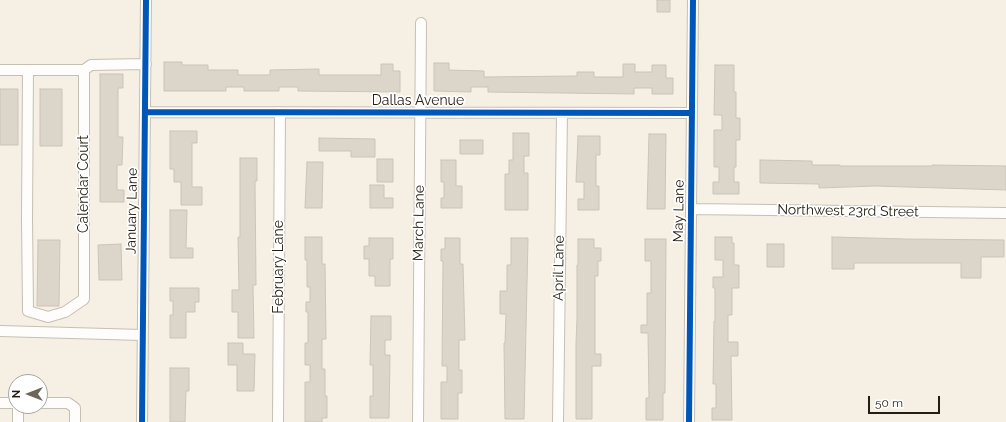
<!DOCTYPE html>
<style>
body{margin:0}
#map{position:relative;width:1006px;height:422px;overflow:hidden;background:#f6efe4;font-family:Raleway,sans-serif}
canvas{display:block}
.north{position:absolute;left:8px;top:374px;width:40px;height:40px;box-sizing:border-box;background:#fff;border:1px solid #a7a5a0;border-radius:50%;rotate:270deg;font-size:11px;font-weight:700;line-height:16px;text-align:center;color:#241d11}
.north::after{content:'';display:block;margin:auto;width:14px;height:18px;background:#6e665b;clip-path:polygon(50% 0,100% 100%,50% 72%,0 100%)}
.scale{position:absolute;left:868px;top:396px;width:72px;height:18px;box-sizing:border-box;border:2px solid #241d11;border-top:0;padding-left:5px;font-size:12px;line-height:14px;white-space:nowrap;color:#241d11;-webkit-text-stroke:3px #fff;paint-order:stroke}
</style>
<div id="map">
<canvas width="1006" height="422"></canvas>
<div class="north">N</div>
<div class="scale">50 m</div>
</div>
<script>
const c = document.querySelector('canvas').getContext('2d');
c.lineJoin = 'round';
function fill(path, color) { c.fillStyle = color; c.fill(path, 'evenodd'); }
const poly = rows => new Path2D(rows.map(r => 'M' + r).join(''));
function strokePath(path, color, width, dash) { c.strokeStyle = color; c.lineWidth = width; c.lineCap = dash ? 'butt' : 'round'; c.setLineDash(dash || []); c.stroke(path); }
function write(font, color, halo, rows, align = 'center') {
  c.font = font + ' Raleway,sans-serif'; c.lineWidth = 3.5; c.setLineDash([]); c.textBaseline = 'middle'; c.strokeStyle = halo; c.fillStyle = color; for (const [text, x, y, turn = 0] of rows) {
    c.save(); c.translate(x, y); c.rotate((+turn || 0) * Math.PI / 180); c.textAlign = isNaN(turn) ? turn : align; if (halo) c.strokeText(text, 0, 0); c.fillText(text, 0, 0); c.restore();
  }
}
const building = poly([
 [657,0,670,0,670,12,657,12,657,0],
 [164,62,182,62,182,65,208,65,208,70,238,70,238,75,270,75,270,70,319,69,319,75,381,75,381,64,393,64,393,71,400,71,400,92,298,91,298,87,279,87,279,91,244,91,244,87,226,87,226,91,164,91,164,62],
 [434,63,449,63,449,70,484,71,484,77,577,76,577,72,594,72,594,77,623,77,623,64,635,64,635,72,652,72,652,65,666,65,666,78,673,78,673,94,652,94,652,88,634,88,634,94,488,92,488,87,471,87,471,92,434,91,434,63],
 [715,65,734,65,734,92,736,92,736,118,740,118,740,140,736,140,736,167,734,167,734,182,739,182,739,194,713,194,713,182,719,182,719,167,714,167,714,130,722,130,722,115,714,115,715,65],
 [100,74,123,74,123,88,118,88,118,137,123,137,122,165,117,165,117,190,124,190,124,202,100,202,100,74],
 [0,89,18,89,18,145,0,145,0,89],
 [40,89,62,89,62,146,40,146,40,89],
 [170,131,197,131,197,143,192,143,192,187,202,187,202,205,181,205,181,182,174,182,174,169,170,169,170,131],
 [513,133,529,133,529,156,524,156,524,173,528,173,528,210,505,210,505,174,509,174,509,160,513,160,513,133],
 [649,134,666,134,665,209,647,209,649,134],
 [578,136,600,136,600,155,596,155,596,186,599,186,599,210,578,210,578,199,584,199,584,182,576,182,578,136],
 [319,138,375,139,375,157,351,157,351,151,319,151,319,138],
 [460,140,483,140,483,154,460,154,460,140],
 [240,158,257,158,257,181,255,181,256,285,253,285,254,338,238,338,238,312,232,312,232,290,239,290,238,237,240,237,240,158],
 [377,159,393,159,393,182,377,182,377,159],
 [441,160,456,160,456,186,462,186,462,208,441,208,441,198,444,198,444,182,441,182,441,160],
 [760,160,812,161,812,165,840,165,840,166,932,166,932,165,1006,166,1006,190,875,186,819,188,819,184,760,183,760,160],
 [307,162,323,162,322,208,305,208,307,162],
 [370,185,384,185,384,198,393,198,393,208,370,208,370,185],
 [170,210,187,210,186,248,193,248,193,258,170,258,170,210],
 [305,237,322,237,322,264,325,264,326,339,322,339,322,369,325,369,325,396,327,396,327,418,322,418,322,422,305,422,305,382,310,382,310,365,305,365,305,343,308,343,308,312,306,312,306,302,310,302,310,287,307,287,307,260,305,260,305,237],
 [715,237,732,237,732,243,734,243,734,265,739,265,739,288,732,288,732,315,728,315,728,342,738,342,738,356,731,356,732,420,712,420,712,408,716,408,716,384,713,384,714,321,715,321,715,288,713,288,713,277,723,277,723,260,715,260,715,237],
 [832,237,906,239,1004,240,1004,257,981,257,981,278,961,278,961,263,854,263,854,269,832,269,832,237],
 [369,238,393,238,393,259,390,259,390,286,375,286,375,276,369,276,369,259,364,259,364,246,369,246,369,238],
 [445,238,460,238,460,264,463,264,465,340,459,340,459,370,462,370,462,393,458,393,458,419,441,419,441,382,447,382,447,366,442,366,443,261,441,261,441,249,445,249,445,238],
 [511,238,528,238,524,419,505,419,504,343,505,343,506,314,500,314,500,291,507,291,507,265,511,265,511,238],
 [578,239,594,239,594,248,601,248,601,261,598,261,598,276,595,276,595,354,601,354,601,366,592,366,592,419,576,419,576,344,577,318,577,265,578,265,578,239],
 [645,239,666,239,665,393,663,393,663,420,646,420,646,398,649,398,648,333,641,333,641,325,647,325,647,293,651,293,651,261,645,261,645,239],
 [38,240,60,240,59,306,37,306,38,240],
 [121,244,122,280,99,280,98,245,121,244],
 [767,244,784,244,784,267,767,267,767,244],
 [170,288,199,288,199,302,195,302,195,312,186,312,186,338,170,338,170,315,173,315,173,301,170,301,170,288],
 [371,316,391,316,391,340,385,340,385,355,390,355,389,418,370,418,370,396,373,396,373,365,370,365,371,316],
 [228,343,243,343,243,354,255,354,254,391,237,391,237,365,228,365,228,343],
 [170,368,189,368,189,391,186,391,185,422,170,422,170,368]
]);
fill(building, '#dcd5ca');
strokePath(building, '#cbc4b9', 1);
const minor = poly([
 [0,70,84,70,91,65,146,64],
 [28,70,27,219,28,311,48,317,65,312,84,299,84,70],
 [145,112,692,113],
 [691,209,1006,213],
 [0,331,142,335],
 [0,403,16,403],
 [40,403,68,403,75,408,75,422],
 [18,406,18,422],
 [142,422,146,0],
 [278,422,280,112],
 [418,422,421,23],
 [558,422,562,113],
 [689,422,693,0]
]);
strokePath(minor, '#c6bfb4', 12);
strokePath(minor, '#fefdfb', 10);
strokePath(poly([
 [145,112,692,113],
 [142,422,146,0],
 [689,422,693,0]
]), '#0057b8', 6);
write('14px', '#241d11', '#fff', [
 ["Dallas Avenue",418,101],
 ["Calendar Court",84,184,-90],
 ["January Lane",132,211,-89],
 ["May Lane",679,211,-89],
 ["Northwest 23rd Street",848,211,1],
 ["March Lane",419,223,-89],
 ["February Lane",279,267,-90],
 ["April Lane",559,268,-89]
]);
</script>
